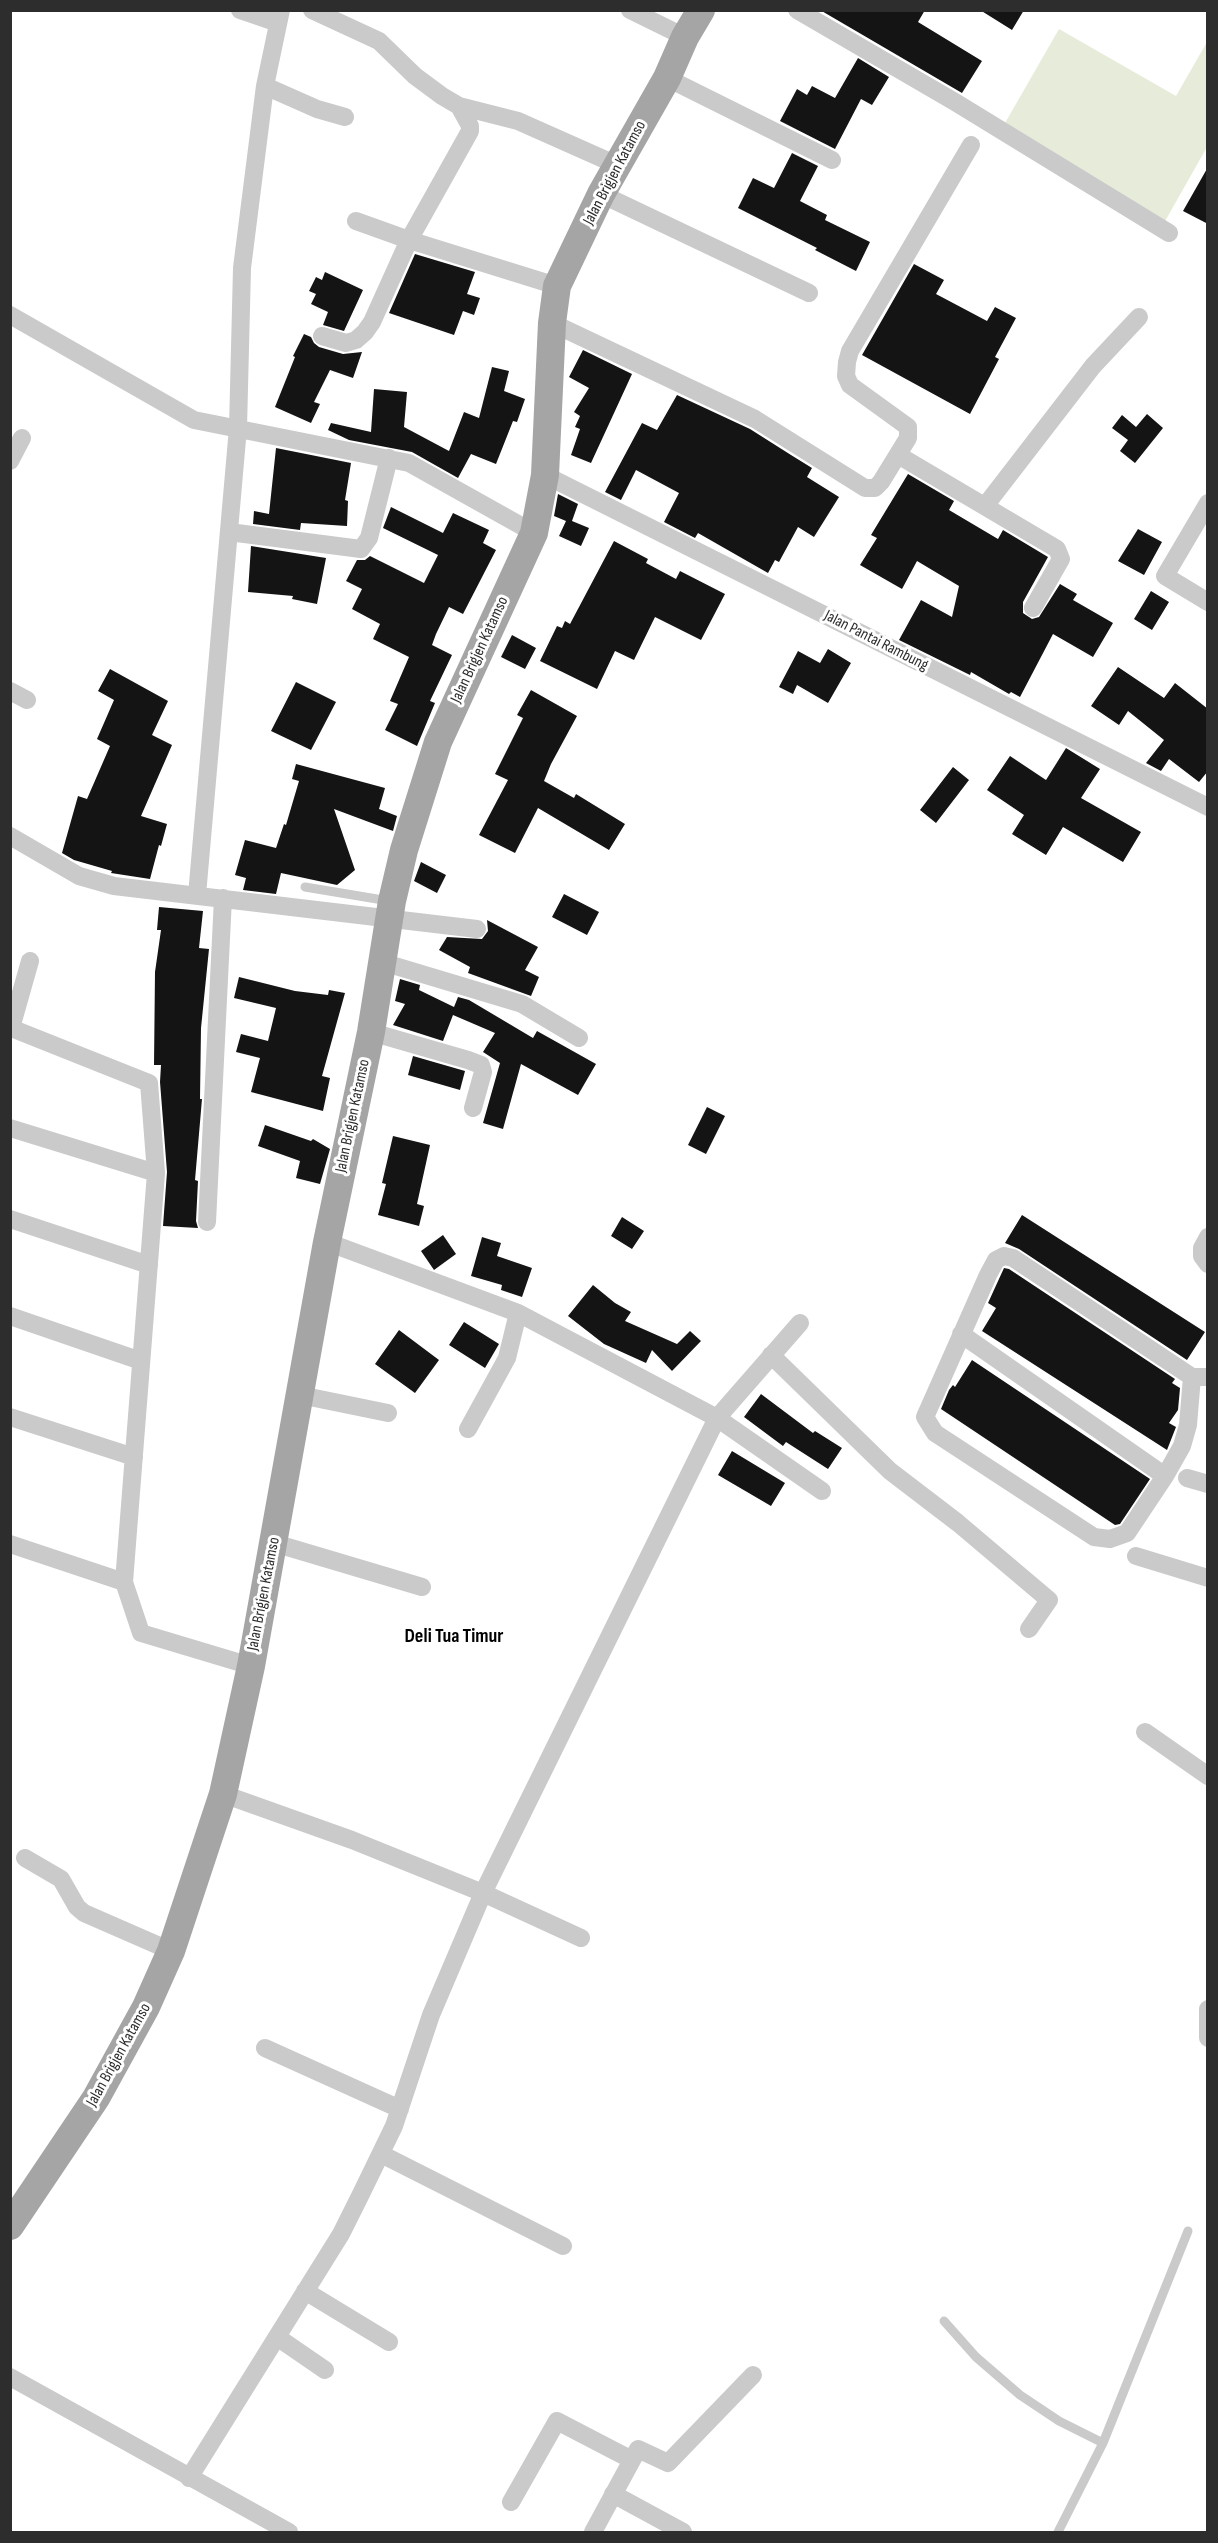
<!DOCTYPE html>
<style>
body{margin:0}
#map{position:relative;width:1218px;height:2543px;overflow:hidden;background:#fff;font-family:"Sofia Sans Condensed",sans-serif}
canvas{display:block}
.frame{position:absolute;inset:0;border:12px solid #2d2d2d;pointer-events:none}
</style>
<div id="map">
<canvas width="1218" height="2543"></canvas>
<div class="frame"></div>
</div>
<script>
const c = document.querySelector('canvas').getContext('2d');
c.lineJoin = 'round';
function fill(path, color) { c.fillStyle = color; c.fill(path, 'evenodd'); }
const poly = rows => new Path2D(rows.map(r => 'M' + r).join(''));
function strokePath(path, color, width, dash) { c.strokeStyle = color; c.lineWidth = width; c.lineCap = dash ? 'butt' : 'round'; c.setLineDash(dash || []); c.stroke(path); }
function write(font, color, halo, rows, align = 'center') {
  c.font = font + ' "Sofia Sans Condensed",sans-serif'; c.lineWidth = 6; c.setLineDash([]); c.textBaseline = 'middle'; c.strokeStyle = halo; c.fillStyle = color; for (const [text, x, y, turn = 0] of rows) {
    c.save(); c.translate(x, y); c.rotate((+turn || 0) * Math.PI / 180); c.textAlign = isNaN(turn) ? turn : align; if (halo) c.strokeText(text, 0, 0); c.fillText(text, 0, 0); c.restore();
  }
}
fill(poly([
 [1059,29,1176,96,1207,42,1207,147,1164,223,1001,130]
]), '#e6ecd9');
fill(poly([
 [820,10,925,10,918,22,982,61,962,93],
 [980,10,1024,10,1012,30],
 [858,58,889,77,872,105,861,99,835,149,780,121,797,89,807,95,812,86,835,98],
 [792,153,818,166,800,201,827,215,825,220,870,242,856,271,815,250,817,248,738,208,753,178,774,188],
 [1208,167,1208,224,1183,211],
 [415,254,475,272,467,294,480,298,474,315,463,311,454,335,389,313],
 [914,264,944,280,936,294,987,321,995,307,1016,318,995,357,999,359,970,414,862,355],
 [325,272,363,290,344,331,323,325,328,312,311,304,316,294,309,291,316,277,322,280],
 [304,334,311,337,314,343,319,347,343,354,362,352,353,378,330,370,314,402,320,404,311,423,275,407,295,357,293,356],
 [583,350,632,374,591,463,571,455,580,429,575,427,580,416,574,412,589,388,569,377],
 [492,367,509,371,504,391,525,399,517,422,513,421,496,464,471,454,458,478,412,452,349,440,328,430,331,423,371,432,374,389,407,392,404,427,449,451,464,412,479,418],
 [677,395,750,429,791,455,812,468,807,477,839,497,814,537,798,527,779,562,775,560,768,573,698,533,695,538,664,522,679,493,636,470,621,500,605,492,642,423,657,430],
 [1147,414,1163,428,1135,463,1120,451,1128,440,1112,428,1122,415,1136,427],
 [276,448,351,463,345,500,348,501,347,526,301,523,300,530,253,524,254,511,269,514],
 [908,474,954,501,949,510,998,539,1003,530,1048,557,1023,602,1023,613,1032,619,1039,617,1060,584,1077,594,1073,600,1113,623,1093,657,1053,634,1020,697,1011,692,1009,694,971,672,970,675,899,640,921,600,952,617,959,586,917,561,902,589,860,565,877,538,871,535],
 [558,494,578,504,572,521,589,528,581,546,559,536,566,521,554,516],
 [391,507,443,533,453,513,489,530,483,543,496,550,463,614,449,607,436,634,432,645,452,655,430,701,435,703,417,746,385,730,398,704,390,701,409,657,373,639,380,624,352,609,362,589,346,581,357,560,365,560,370,556,424,583,438,555,383,528],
 [1138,529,1162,542,1144,575,1118,561],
 [614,541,648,559,646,563,676,579,680,571,725,594,701,640,655,617,634,660,615,651,597,689,540,661,557,626,562,628,565,621,570,624],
 [251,546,326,558,317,604,292,599,293,596,248,592],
 [1151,591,1169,602,1152,630,1134,619],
 [512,635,536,648,525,669,501,657],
 [828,649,851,663,828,703,797,685,793,694,779,687,798,651,820,663],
 [1118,667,1164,698,1175,683,1208,709,1208,771,1199,782,1169,759,1161,771,1146,763,1164,740,1128,711,1119,725,1091,706],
 [110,669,168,701,152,735,172,745,141,816,167,824,161,846,159,845,150,879,111,873,112,871,74,860,62,853,78,796,87,799,110,746,97,739,114,700,98,691],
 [296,682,336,702,311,750,271,731],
 [531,690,577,716,551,764,544,781,574,798,576,794,625,824,609,850,538,808,515,853,479,835,508,780,495,774,523,718,517,715],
 [1066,748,1100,769,1081,798,1141,832,1123,862,1063,827,1046,855,1012,834,1024,815,987,790,1010,756,1046,780],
 [296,764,385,788,379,809,397,816,393,831,334,809,355,870,337,885,281,873,276,894,243,890,246,878,235,875,245,840,276,848,284,824,286,825,299,781,292,779],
 [953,767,969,780,936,823,920,810],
 [421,862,446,875,437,893,414,881],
 [564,894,599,912,587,935,552,917],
 [159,907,203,911,199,948,209,949,201,1028,200,1099,202,1099,195,1180,198,1181,196,1221,198,1228,163,1226,167,1172,160,1082,161,1065,154,1065,155,972,161,930,157,930],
 [487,920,538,947,525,970,539,977,531,996,468,973,470,967,439,950,447,937,482,939,488,931],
 [239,977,295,991,328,995,329,990,345,993,322,1076,330,1078,323,1111,251,1092,260,1058,236,1052,241,1034,268,1041,276,1008,234,998],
 [400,979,420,985,419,990,454,1007,458,997,469,1000,533,1038,537,1031,596,1064,578,1095,521,1064,503,1129,483,1123,500,1063,483,1052,495,1033,453,1015,443,1041,393,1025,405,1004,395,1001],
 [413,1056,465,1071,460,1090,408,1075],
 [707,1107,725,1116,706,1154,688,1145],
 [265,1125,311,1141,313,1139,330,1149,320,1184,296,1178,300,1161,258,1146],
 [393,1136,430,1145,417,1204,424,1206,419,1226,378,1215,386,1184,382,1183],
 [1022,1215,1205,1332,1187,1360,1019,1249,1005,1243],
 [622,1217,644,1231,632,1249,611,1236],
 [443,1235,456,1254,434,1270,421,1251],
 [482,1237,501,1243,497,1256,532,1268,522,1297,501,1290,502,1285,471,1276],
 [1004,1268,1009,1269,1175,1379,1172,1383,1180,1388,1178,1410,1169,1423,1176,1427,1167,1450,982,1331,996,1308,988,1303],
 [593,1285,615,1303,631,1312,625,1321,677,1344,690,1331,701,1341,672,1371,652,1350,646,1363,604,1344,568,1316],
 [464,1322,499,1344,485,1368,449,1345],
 [399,1330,439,1360,415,1393,375,1364],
 [972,1360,1150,1479,1120,1524,1115,1525,941,1409,949,1390,953,1385,955,1387],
 [761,1394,813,1433,815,1431,842,1448,828,1469,786,1442,783,1446,744,1417],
 [732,1451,785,1483,771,1506,718,1475]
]), '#141414');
strokePath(poly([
 [305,887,389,901],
 [944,2321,976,2357,1020,2395,1059,2421,1103,2443],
 [1058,2532,1103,2443,1188,2231]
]), '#cacaca', 9);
strokePath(poly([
 [240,10,278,23],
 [281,10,265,86,317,109,345,117],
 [312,10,379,41,415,76,442,96,459,106,518,121,617,165],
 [630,10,685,37],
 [797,10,955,102,1169,233],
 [667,78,832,160],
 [601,194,809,293],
 [356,221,409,240,470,131,470,126,459,106],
 [10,315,194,420,409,463,534,533],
 [552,323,755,419,865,488,875,488,881,482,908,438,908,427,850,385,846,376,847,362,850,351,971,145],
 [322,336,346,343,356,340,365,332,372,322,409,240,557,286],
 [898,455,1057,549,1061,559,1033,608],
 [10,461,22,438],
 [545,475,1208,807],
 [1208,503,1165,576,1208,602],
 [985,506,1093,366,1139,317],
 [229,532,361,549,369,538,389,458],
 [10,691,27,700],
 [10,836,79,876,114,886,477,929],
 [197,895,238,428,242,268,265,86],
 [30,961,11,1028,149,1083,156,1173,124,1582,141,1633,251,1666],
 [382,962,522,1004,579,1038],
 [371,1032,468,1060,481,1065,483,1072,473,1108],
 [10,1128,156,1173],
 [10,1219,149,1265],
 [207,1222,223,898],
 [1208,1237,1202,1248,1202,1256,1208,1264],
 [327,1242,518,1313,717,1418,483,1893,581,1938],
 [10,1316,141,1361],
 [800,1323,717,1418,822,1491],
 [961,1334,1165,1476,1182,1446,1188,1425,1192,1377],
 [771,1355,890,1471,958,1523,1049,1600,1029,1629],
 [300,1395,388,1413],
 [10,1417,134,1457],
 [468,1429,507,1358,518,1313],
 [1165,1476,1127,1533,1110,1539,1094,1537,935,1433,925,1417,988,1275,996,1260,1004,1256,1013,1258,1192,1377,1208,1377],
 [1187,1478,1208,1484],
 [274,1543,422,1587],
 [10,1544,124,1582],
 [1136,1556,1208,1578],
 [1145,1732,1208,1776],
 [25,1858,61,1879,77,1907,84,1913,171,1951],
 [1208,2009,1208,2038],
 [265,2048,400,2109],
 [381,2154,563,2246],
 [305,2291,389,2342],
 [277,2337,325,2370],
 [10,2377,289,2532],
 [189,2478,341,2234,361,2194,394,2126,431,2015,483,1893,352,1840,223,1794],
 [613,2494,683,2532],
 [511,2502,557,2421,632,2460],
 [593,2532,638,2449,668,2463,753,2375]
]), '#cacaca', 18);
strokePath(poly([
 [10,2226,96,2098,146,2007,171,1951,223,1794,251,1666,327,1242,371,1032,392,901,404,850,438,742,534,533,545,475,552,323,557,286,601,194,667,78,685,37,701,10]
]), '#a5a5a5', 28);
write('16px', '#2d2d2d', '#fff', [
 ["Jalan Brigjen Katamso",615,173,-62],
 ["Jalan Pantai Rambung",876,641,27],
 ["Jalan Brigjen Katamso",480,650,-65],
 ["Jalan Brigjen Katamso",353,1116,-78],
 ["Jalan Brigjen Katamso",264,1594,-79],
 ["Jalan Brigjen Katamso",119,2055,-61]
]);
write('bold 20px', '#000', '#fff', [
 ["Deli Tua Timur",454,1637]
]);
</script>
